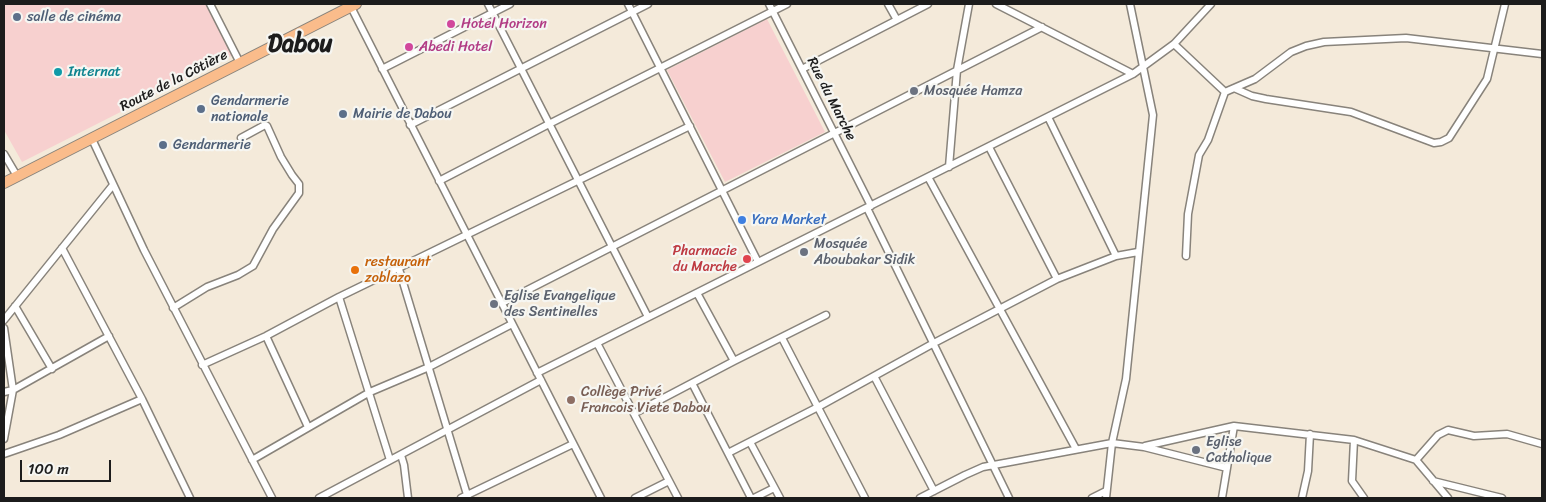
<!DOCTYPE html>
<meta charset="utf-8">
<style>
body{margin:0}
#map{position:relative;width:1546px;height:502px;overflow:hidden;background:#f4eada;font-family:Sriracha,sans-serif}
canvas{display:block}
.frame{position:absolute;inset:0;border:5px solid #1c1c1c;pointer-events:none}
.scale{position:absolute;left:20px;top:460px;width:91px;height:22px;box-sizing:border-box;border:2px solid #1c1c1c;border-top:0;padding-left:6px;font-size:15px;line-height:18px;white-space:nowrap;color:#1c1c1c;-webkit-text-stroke:4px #f6f6f2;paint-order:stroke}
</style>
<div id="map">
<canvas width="1546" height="502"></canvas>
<div class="frame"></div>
<div class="scale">100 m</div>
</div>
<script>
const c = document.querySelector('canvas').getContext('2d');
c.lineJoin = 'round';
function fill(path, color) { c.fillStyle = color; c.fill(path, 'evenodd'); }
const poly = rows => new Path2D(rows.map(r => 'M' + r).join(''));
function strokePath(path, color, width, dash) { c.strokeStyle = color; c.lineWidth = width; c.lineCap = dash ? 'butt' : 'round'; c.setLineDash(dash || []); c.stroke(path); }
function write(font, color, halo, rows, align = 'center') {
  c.font = font + ' Sriracha,sans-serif'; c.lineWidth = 4.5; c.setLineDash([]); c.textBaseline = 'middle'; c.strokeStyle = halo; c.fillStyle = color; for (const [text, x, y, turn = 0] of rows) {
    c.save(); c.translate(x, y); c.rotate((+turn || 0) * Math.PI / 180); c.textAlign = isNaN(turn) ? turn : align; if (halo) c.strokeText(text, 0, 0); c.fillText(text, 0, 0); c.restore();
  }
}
fill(poly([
 [4,4,207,4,233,55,22,162,4,130],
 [767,19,825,132,725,182,667,70]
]), '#f7d0cf');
const street = poly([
 [210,4,240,63],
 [488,4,648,317],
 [628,4,758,262],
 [769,4,871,206],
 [888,4,897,20],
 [996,4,1133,74],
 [350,5,601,498],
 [1174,44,1225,92,1208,140,1199,155,1188,214,1186,256],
 [382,69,510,4],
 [802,69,928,4],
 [1234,88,1252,96,1266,99,1351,112,1434,143,1441,142,1449,138,1487,79,1505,4],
 [1225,92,1255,79,1291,52,1306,46,1324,42,1406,38,1542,54],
 [1048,117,1116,256],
 [410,125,648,4],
 [92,139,144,250,272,498],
 [989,147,1057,279],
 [4,154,17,176],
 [949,167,957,70,969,4],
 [928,177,1076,449],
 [439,181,549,124,787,4],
 [867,208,1009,498],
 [62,248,142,399,190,498],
 [399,269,468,498],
 [697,293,734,361],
 [339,297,390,460],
 [502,303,1042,27],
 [15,306,52,369],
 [173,308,207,287,238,275,253,266,273,229,299,193,299,184,292,175,281,157,267,126,265,125,241,138],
 [4,320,113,185],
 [4,328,13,390,4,439],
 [266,336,308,427],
 [782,338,865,498],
 [597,343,678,498],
 [202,365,266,336,339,297,690,126],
 [537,373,1133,74,1174,44,1211,4],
 [874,376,934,491],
 [692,383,751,498],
 [4,392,13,390,109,336],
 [635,413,734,361,826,315],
 [1234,426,1354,440,1416,460,1448,498],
 [1354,440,1352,481,1364,498],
 [750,442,780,498],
 [1145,446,1234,426,1222,498],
 [728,453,818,407,934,343,1057,279,1116,256,1138,252],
 [4,454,59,435,142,399],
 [401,455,404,465,408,498],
 [252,460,370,392,429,367,512,324],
 [1416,460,1438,435,1448,430,1474,436,1507,434,1542,444],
 [1433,481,1502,498],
 [319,498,541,380],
 [461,498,573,444],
 [635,498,669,481],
 [754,498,774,488],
 [920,498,965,475,983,467,1112,443,1144,447,1227,468],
 [1092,498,1106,491],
 [1106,498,1112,443,1126,379,1153,115,1130,4],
 [1302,498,1308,471,1310,434]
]);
const primary = poly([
 [4,183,356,4]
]);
strokePath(street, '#88837b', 9);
strokePath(primary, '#88837b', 12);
strokePath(street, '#fff', 6);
strokePath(primary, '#fabc8b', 10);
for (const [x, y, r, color] of [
 [17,17,5,"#5c6f8a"],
 [451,24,5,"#d1479c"],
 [409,47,5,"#d1479c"],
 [58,72,5,"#0f9aa8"],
 [914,91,5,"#6b7280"],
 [201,109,5,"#5c6f8a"],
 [343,114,5,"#5c6f8a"],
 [163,145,5,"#5c6f8a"],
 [742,220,5,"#3f7fe0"],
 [804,252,5,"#6b7280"],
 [747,259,5,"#e0444e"],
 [355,270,5,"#e8710a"],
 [494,304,5,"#6b7280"],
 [571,400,5,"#8d6e63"],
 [1196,450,5,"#6b7280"]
]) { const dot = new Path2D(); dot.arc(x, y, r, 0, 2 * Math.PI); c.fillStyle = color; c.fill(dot); strokePath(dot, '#f6f6f2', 2); }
write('14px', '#4e5e75', '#f6f6f2', [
 ["salle de cinéma",27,17],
 ["Gendarmerie",211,101],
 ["nationale",211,117],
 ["Mairie de Dabou",353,114],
 ["Gendarmerie",173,145]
], 'left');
write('14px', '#b23c85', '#f6f6f2', [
 ["Hotel Horizon",461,24],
 ["Abedi Hotel",419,47]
], 'left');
write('14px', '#0d838f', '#f6f6f2', [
 ["Internat",68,72]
], 'left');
write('14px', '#1c1c1c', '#f6f6f2', [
 ["Route de la Côtière",174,81,-27],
 ["Rue du Marche",831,99,63]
]);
write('14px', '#5b616d', '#f6f6f2', [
 ["Mosquée Hamza",924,91],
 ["Mosquée",814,244],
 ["Aboubakar Sidik",814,260],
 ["Eglise Evangelique",504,296],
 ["des Sentinelles",504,312],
 ["Eglise",1206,442],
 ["Catholique",1206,458]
], 'left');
write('14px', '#366cbe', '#f6f6f2', [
 ["Yara Market",752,220]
], 'left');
write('14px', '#be3a42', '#f6f6f2', [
 ["Pharmacie",737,251],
 ["du Marche",737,267]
], 'right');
write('14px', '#c56008', '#f6f6f2', [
 ["restaurant",365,262],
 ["zoblazo",365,278]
], 'left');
write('14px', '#785e54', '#f6f6f2', [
 ["Collège Privé",581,392],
 ["Francois Viete Dabou",581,408]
], 'left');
write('bold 24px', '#1c1c1c', '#f6f6f2', [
 ["Dabou",300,45]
]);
</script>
